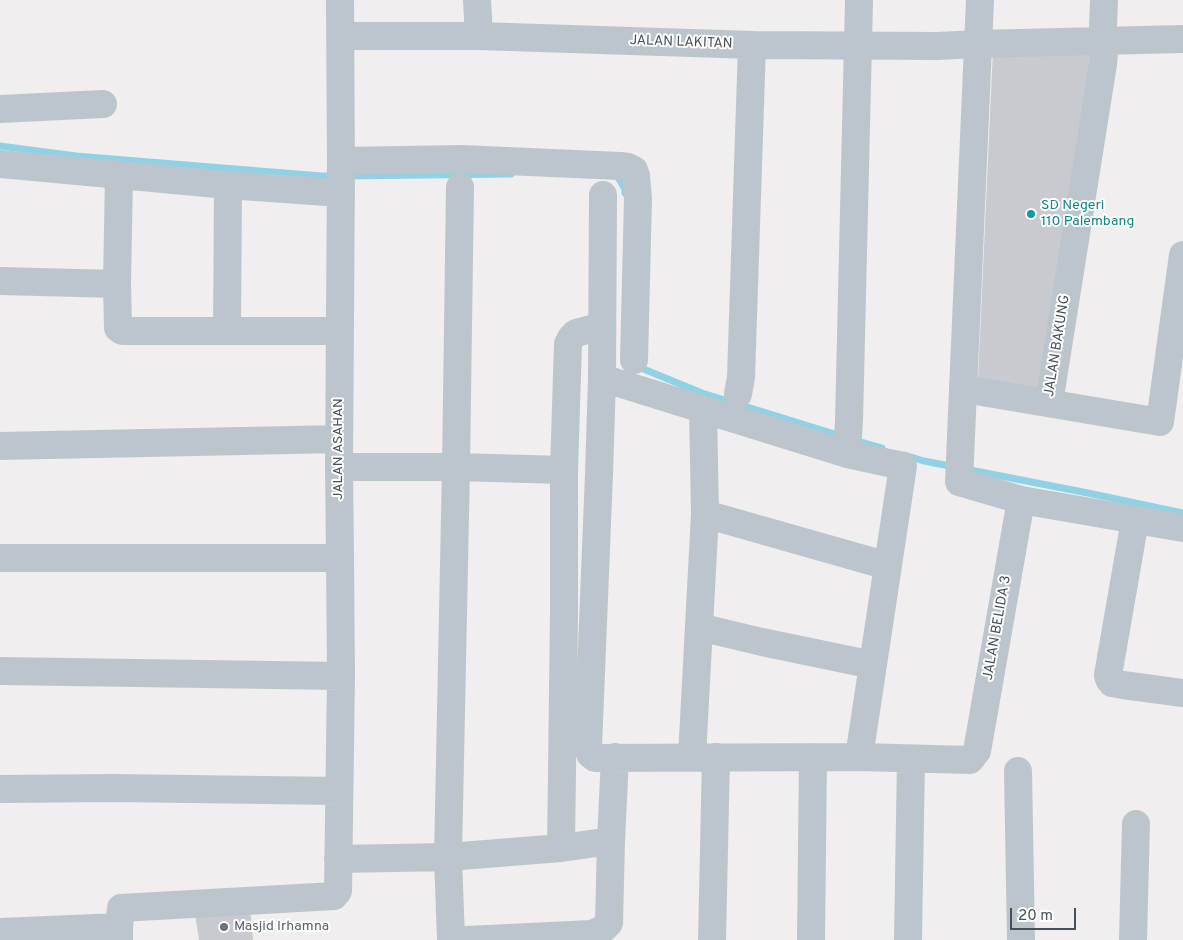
<!DOCTYPE html>
<style>
body{margin:0}
#map{position:relative;width:1183px;height:940px;overflow:hidden;background:#f0eeee;font-family:Overpass,sans-serif}
canvas{display:block}
.scale{position:absolute;left:1010px;top:908px;width:66px;height:22px;box-sizing:border-box;border:2px solid #47515a;border-top:0;padding-left:6px;font-size:15px;line-height:18px;white-space:nowrap;color:#47515a;-webkit-text-stroke:4px #fff;paint-order:stroke}
</style>
<div id="map">
<canvas width="1183" height="940"></canvas>
<div class="scale">20 m</div>
</div>
<script>
const c = document.querySelector('canvas').getContext('2d');
c.lineJoin = 'round';
const poly = rows => new Path2D(rows.map(r => 'M' + r).join(''));
function strokePath(path, color, width, dash) { c.strokeStyle = color; c.lineWidth = width; c.lineCap = dash ? 'butt' : 'round'; c.setLineDash(dash || []); c.stroke(path); }
function fill(path, color) { c.fillStyle = color; c.fill(path, 'evenodd'); }
function write(font, color, halo, rows, align = 'center') {
  c.font = font + ' Overpass,sans-serif'; c.lineWidth = 4; c.setLineDash([]); c.textBaseline = 'middle'; c.strokeStyle = halo; c.fillStyle = color; for (const [text, x, y, turn = 0] of rows) {
    c.save(); c.translate(x, y); c.rotate((+turn || 0) * Math.PI / 180); c.textAlign = isNaN(turn) ? turn : align; if (halo) c.strokeText(text, 0, 0); c.fillText(text, 0, 0); c.restore();
  }
}
strokePath(poly([
 [0,146,76,156,321,176,336,176],
 [614,174,616,174,625,189,625,193],
 [346,176,511,174],
 [636,366,702,393,841,436],
 [854,440,882,448],
 [904,455,924,461,955,467],
 [965,469,1088,493,1183,513]
]), '#8fd2e5', 7);
fill(poly([
 [993,49,1102,50,1050,391,978,379],
 [250,908,253,940,199,940,195,914]
]), '#c8cad0');
strokePath(poly([
 [477,0,479,36],
 [980,0,959,482,1021,500,1183,528],
 [341,36,479,36,752,45,937,46,978,44,1183,39],
 [0,109,103,104],
 [341,161,461,159,620,166,628,167,634,170,636,176,638,199,634,360],
 [0,164,228,185,341,193],
 [119,175,117,284,118,328,122,331,339,331],
 [603,195,602,378,599,474,588,747,590,754,595,758,859,757,970,760,977,751,1021,500],
 [0,281,117,284],
 [227,331,228,185],
 [602,378,847,454,903,466,859,757],
 [964,389,1160,422,1183,255],
 [738,394,741,377,752,45],
 [1049,403,1103,64,1104,52,1103,26,1104,0],
 [0,446,339,439],
 [847,454,849,421,859,0],
 [339,467,456,467,564,470,564,613,561,848,448,857,456,467,460,187],
 [564,470,568,344,571,338,576,333,602,326],
 [705,514,888,566],
 [1135,520,1108,675,1109,679,1112,683,1123,685,1183,693],
 [0,558,340,558,339,467,341,170,340,0],
 [699,627,762,642,873,665],
 [0,671,341,676],
 [692,757,705,514,703,410],
 [1018,771,1021,940],
 [0,789,114,788,339,791],
 [561,848,611,841],
 [338,859,448,857,451,940],
 [119,927,121,908,334,896,338,891,341,676,340,558],
 [0,932,119,927,119,940],
 [467,940,592,934,603,929,609,923,611,841,615,757],
 [712,940,716,757],
 [811,940,813,757],
 [908,940,911,759],
 [1133,940,1136,824]
]), '#bdc5cc', 28);
for (const [x, y, r, color] of [
 [1031,214,5,"#0f9aa8"],
 [224,927,5,"#6b7280"]
]) { const dot = new Path2D(); dot.arc(x, y, r, 0, 2 * Math.PI); c.fillStyle = color; c.fill(dot); strokePath(dot, '#fff', 2); }
write('14px', '#47515a', '#fff', [
 ["JALAN LAKITAN",681,43,2],
 ["JALAN BAKUNG",1058,346,-81],
 ["JALAN ASAHAN",339,449,-90],
 ["JALAN BELIDA 3",998,628,-80]
]);
write('14px', '#0d838f', '#fff', [
 ["SD Negeri",1041,206],
 ["110 Palembang",1041,222]
], 'left');
write('14px', '#5b616d', '#fff', [
 ["Masjid Irhamna",234,927]
], 'left');
</script>
